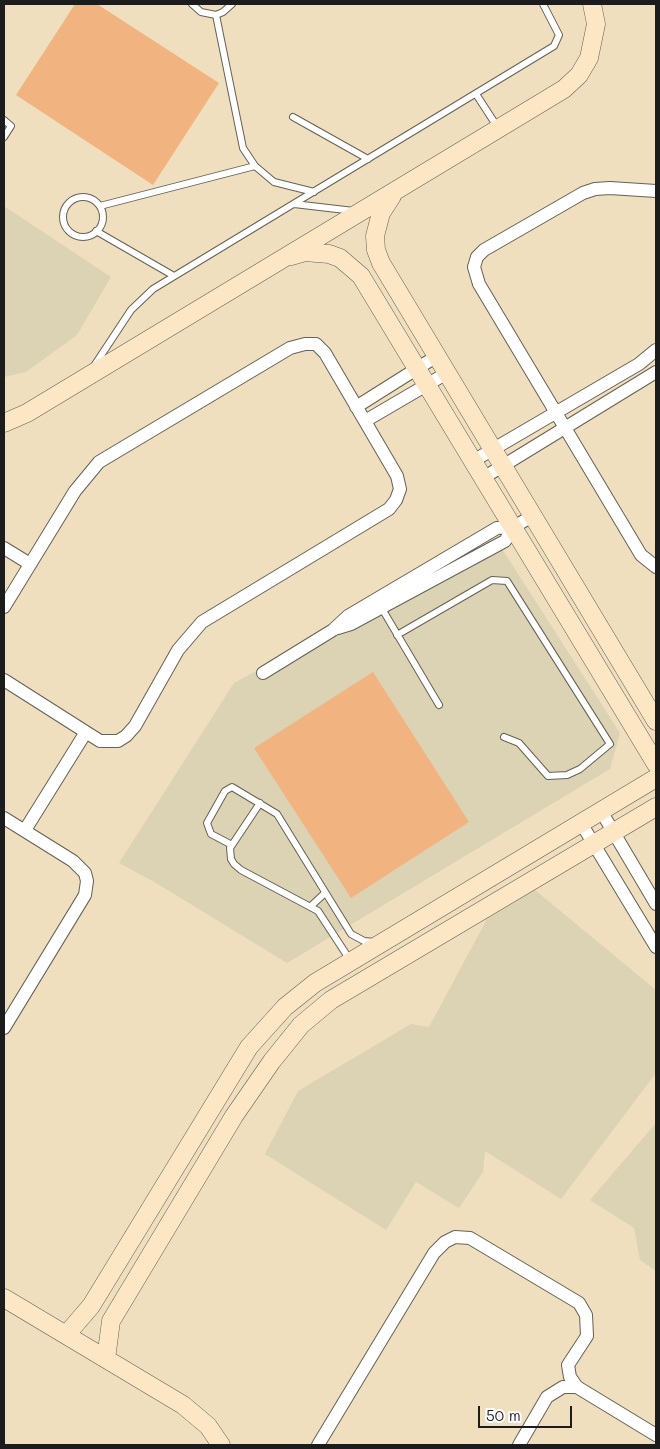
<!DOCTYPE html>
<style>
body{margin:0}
#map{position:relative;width:660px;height:1449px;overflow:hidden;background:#efdfbf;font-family:Mali,sans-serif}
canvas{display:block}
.frame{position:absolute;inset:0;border:5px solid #1c1c1c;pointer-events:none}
.scale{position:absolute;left:478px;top:1406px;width:94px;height:22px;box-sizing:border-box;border:2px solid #1c1c1c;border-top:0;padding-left:6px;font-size:15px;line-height:18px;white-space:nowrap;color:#1c1c1c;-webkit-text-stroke:4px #fff;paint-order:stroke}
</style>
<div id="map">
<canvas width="660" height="1449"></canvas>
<div class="frame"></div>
<div class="scale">50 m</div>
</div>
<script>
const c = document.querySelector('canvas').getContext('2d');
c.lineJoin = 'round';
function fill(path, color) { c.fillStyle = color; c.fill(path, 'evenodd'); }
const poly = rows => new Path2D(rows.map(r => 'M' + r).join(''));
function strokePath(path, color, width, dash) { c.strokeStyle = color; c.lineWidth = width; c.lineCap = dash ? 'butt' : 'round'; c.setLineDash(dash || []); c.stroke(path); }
fill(poly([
 [4,206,111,277,77,335,26,372,4,377],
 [497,541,620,733,610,769,287,963,156,883,119,863,234,683],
 [535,890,656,990,656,1073,561,1199,485,1151,483,1172,459,1208,416,1182,386,1230,265,1154,298,1091,411,1024,429,1027,487,919],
 [656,1123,656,1271,640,1260,634,1228,590,1200]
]), '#dbd3b4');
fill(poly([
 [75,4,97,4,219,83,153,185,16,95],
 [373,672,469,822,351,898,254,748]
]), '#f1b480');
const lane = poly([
 [192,4,201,12,216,15,223,12,232,4],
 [216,15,243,148,255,166,274,182,314,192],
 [476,94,498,128],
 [293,117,368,159],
 [4,120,11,126,4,137],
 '63 217a20 20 0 1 1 40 0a20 20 0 1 1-40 0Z',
 [294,204,354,211],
 [100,206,255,166],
 [96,231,174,276],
 [94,366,131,310,153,289,554,46,559,35,543,4],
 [381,607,439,705],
 [397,635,492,580,507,581,610,744,580,769,567,775,548,776,519,743,504,737],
 [260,803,230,848,231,859,234,864,241,870,318,911,350,960],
 [232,845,211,834,207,823,225,791,232,787,277,814,351,934,364,941,375,942],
 [311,906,325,893]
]);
const street = poly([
 [656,191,610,188,595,189,583,193,484,250,477,257,474,267,479,284,641,555,656,567],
 [356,407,437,356],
 [365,421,447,373],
 [473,461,639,364,656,350],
 [483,478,656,372],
 [4,548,30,564],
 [4,607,75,491,99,462,290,348,305,344,316,344,325,353,397,476,400,489,396,500,389,509,202,622,178,650,135,726,126,736,118,741,100,741,4,680],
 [338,628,351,624,505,541,514,527],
 [263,673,333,630,348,616,497,528,514,527,532,516],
 [601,811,656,904],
 [4,818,73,861,85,873,87,881,85,895,4,1028],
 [581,823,656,947],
 [25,830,86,732],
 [318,1445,434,1253,445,1242,455,1237,470,1238,579,1303,586,1315,587,1336,568,1365,570,1377,577,1387,656,1435],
 [519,1445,547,1397,563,1387,577,1387]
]);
const secondary = poly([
 [392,196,381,213,375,236,376,250,381,263,656,721],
 [291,256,305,252,329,254,340,258,361,276,656,764],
 [4,423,27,413,564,89,579,75,589,58,596,24,592,4],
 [4,1298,183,1405,208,1426,221,1445],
 [66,1335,91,1306,249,1047,285,1007,315,983,656,778],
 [106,1359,111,1321,234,1116,272,1061,301,1025,331,1000,656,807]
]);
strokePath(lane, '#666055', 8);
strokePath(street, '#666055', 14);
strokePath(secondary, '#666055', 19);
strokePath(lane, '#fff', 6);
strokePath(street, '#fff', 12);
strokePath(secondary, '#fce6c4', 18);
</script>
